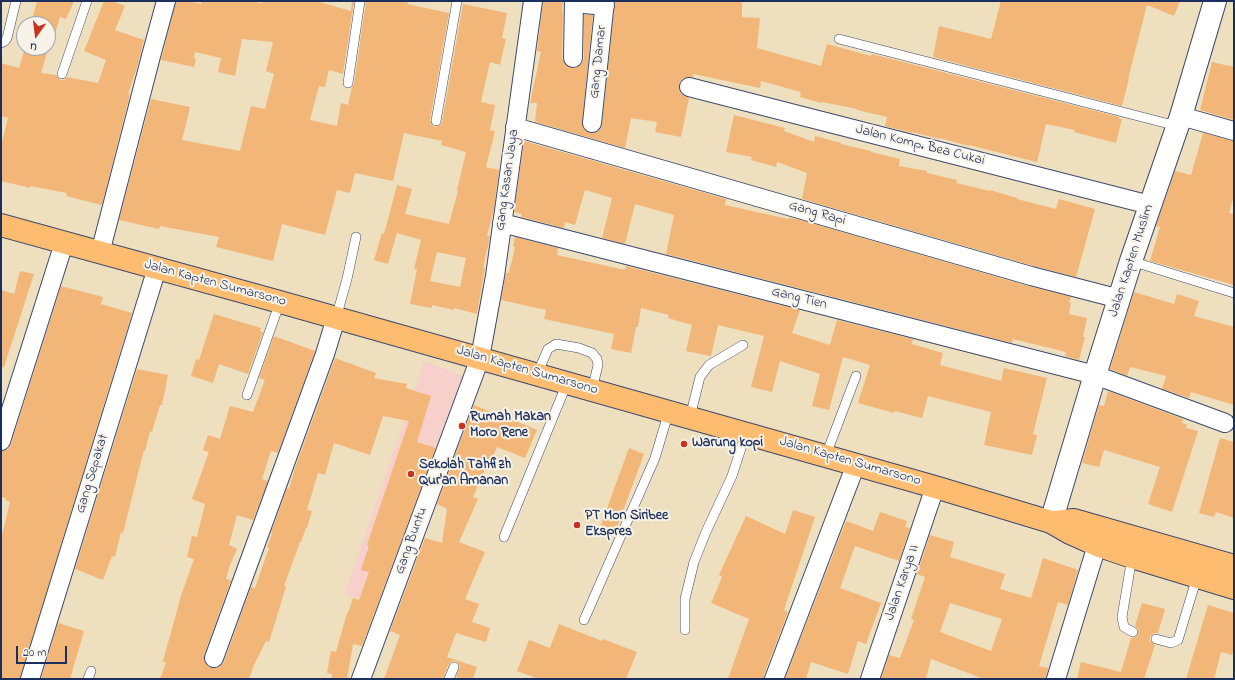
<!DOCTYPE html>
<style>
body{margin:0}
#map{position:relative;width:1235px;height:680px;overflow:hidden;background:#eedfbf;font-family:"Indie Flower",sans-serif}
canvas{display:block}
.frame{position:absolute;inset:0;border:2px solid #1b2f5e;pointer-events:none}
.north{position:absolute;left:16px;top:16px;width:40px;height:40px;box-sizing:border-box;background:#f7f3e8;border:1px solid #9fa5b1;border-radius:50%;rotate:194deg;font-size:11px;font-weight:700;line-height:16px;text-align:center;color:#1b2f5e}
.north::after{content:'';display:block;margin:auto;width:14px;height:18px;background:#c8321e;clip-path:polygon(50% 0,100% 100%,50% 72%,0 100%)}
.scale{position:absolute;left:16px;top:646px;width:51px;height:18px;box-sizing:border-box;border:2px solid #1b2f5e;border-top:0;padding-left:5px;font-size:12px;line-height:14px;white-space:nowrap;color:#1b2f5e;-webkit-text-stroke:3px #f7f3e8;paint-order:stroke}
</style>
<div id="map">
<canvas width="1235" height="680"></canvas>
<div class="frame"></div>
<div class="north">U</div>
<div class="scale">20 m</div>
</div>
<script>
const c = document.querySelector('canvas').getContext('2d');
c.lineJoin = 'round';
function fill(path, color) { c.fillStyle = color; c.fill(path, 'evenodd'); }
const poly = rows => new Path2D(rows.map(r => 'M' + r).join(''));
function strokePath(path, color, width, dash) { c.strokeStyle = color; c.lineWidth = width; c.lineCap = dash ? 'butt' : 'round'; c.setLineDash(dash || []); c.stroke(path); }
function write(font, color, halo, rows, align = 'center') {
  c.font = font + ' "Indie Flower",sans-serif'; c.lineWidth = 4; c.setLineDash([]); c.textBaseline = 'middle'; c.strokeStyle = halo; c.fillStyle = color; for (const [text, x, y, turn = 0] of rows) {
    c.save(); c.translate(x, y); c.rotate((+turn || 0) * Math.PI / 180); c.textAlign = isNaN(turn) ? turn : align; if (halo) c.strokeText(text, 0, 0); c.fillText(text, 0, 0); c.restore();
  }
}
fill(poly([
 [424,361,470,379,380,606,345,594]
]), '#f7d0cb');
fill(poly([
 [37,1,74,1,66,19,60,17,55,34,54,33,50,47,49,46,41,73,56,75,60,80,64,80,67,77,98,83,106,60,84,51,104,1,112,1,125,6,115,30,144,40,137,67,128,94,130,94,102,205,66,196,67,193,30,186,30,188,1,181,1,146,8,118,1,116,1,63,19,68,25,48,48,48,48,24,31,24],
 [176,1,189,1,201,4,201,1,247,1,262,3,262,1,316,1,351,11,352,1,354,1,343,74,329,70,325,87,319,86,310,120,337,126,341,103,348,105,352,87,354,84,366,1,408,1,407,4,449,13,430,120,432,125,435,127,440,125,442,122,463,4,507,13,502,38,506,39,500,65,490,62,481,102,495,105,490,130,495,131,486,167,499,170,494,208,487,236,490,236,483,268,485,268,477,314,454,308,454,310,432,305,432,308,410,304,417,269,414,269,421,240,397,233,388,264,374,260,382,233,384,234,397,185,412,189,405,214,449,224,458,191,457,190,466,152,441,145,442,141,404,133,393,181,355,173,350,193,337,190,325,235,282,224,273,261,216,247,219,237,160,226,159,229,119,220,151,99,190,107,182,140,240,151,251,106,265,109,274,74,266,71,273,42,242,39,235,76,218,72,221,58,195,52,194,58,196,59,194,67,161,60],
 [437,252,466,258,460,287,430,281],
 [543,1,563,1,562,10,563,11,562,58,564,63,568,67,572,68,578,67,582,63,584,58,584,15,593,15,582,122,583,128,586,131,591,133,597,132,601,129,602,124,615,1,742,1,742,17,760,18,757,48,821,66,827,44,871,56,872,54,1119,117,1119,119,1122,119,1116,143,1074,132,1075,130,1046,124,1037,162,969,145,969,146,940,138,940,139,912,132,912,133,885,126,887,117,857,110,857,109,822,102,821,103,800,97,801,92,761,81,760,88,693,74,693,77,687,77,682,79,679,85,679,90,681,94,689,98,681,137,655,132,657,122,631,118,625,148,535,122,537,103,530,103,541,52,537,51],
 [1001,1,1180,1,1174,16,1147,5,1128,79,1129,79,1122,106,933,57,939,26,991,39],
 [1212,62,1234,67,1234,120,1200,110],
 [734,115,785,128,784,131,814,142,815,136,841,143,841,144,871,151,871,152,900,159,899,166,927,171,927,173,957,180,956,183,990,191,990,190,1017,198,1017,199,1056,209,1059,199,1095,209,1076,277,1034,266,802,199,807,173,777,162,776,167,751,160,752,157,726,152],
 [1203,133,1234,141,1234,196,1229,213,1234,214,1234,285,1150,261,1160,227,1156,226,1175,171,1191,175],
 [524,141,726,199,725,205,788,219,788,218,797,219,1028,286,1071,297,1069,303,1071,303,1069,314,1087,318,1083,337,1085,337,1079,360,1065,356,1066,352,1013,339,1012,343,666,254,674,215,635,204,625,244,602,238,612,198,585,190,575,225,565,222,564,228,521,217,522,214,514,212],
 [515,237,558,248,557,255,625,270,626,266,800,310,792,333,830,345,837,320,913,339,912,344,943,353,940,365,1001,381,1004,368,1047,378,1033,434,1037,435,1032,455,984,445,991,412,928,396,922,418,895,411,894,413,858,403,870,365,843,357,829,410,812,406,820,374,780,361,772,392,751,387,764,336,718,325,711,356,686,351,692,325,668,318,669,315,641,308,638,327,636,327,631,353,611,349,614,334,544,319,546,310,501,300,506,273,509,273,515,247,513,246],
 [20,271,34,274,4,367,1,367,1,290,14,294],
 [61,286,103,297,101,304,132,313,20,679,1,679,1,539,10,502,5,500,6,498,1,497,1,456,2,451,8,449,11,444],
 [1134,292,1174,304,1177,294,1199,301,1194,316,1234,327,1234,405,1191,392,1189,398,1162,389,1166,376,1130,367,1127,376,1110,369],
 [214,314,261,328,260,331,263,332,248,374,219,364,213,383,191,376,196,359,199,360],
 [274,336,315,351,278,453,271,451,262,479,268,481,253,520,237,515,229,545,237,549,230,565,226,579,231,580,204,655,204,659,206,664,210,668,216,668,221,666,224,662,251,587,255,588,269,548,267,547,272,534,271,533,287,488,289,489,294,471,335,358,376,373,374,378,407,384,406,388,431,396,417,442,436,448,362,646,353,644,347,679,331,679,332,674,327,673,331,651,336,652,347,613,348,613,353,598,359,600,369,572,361,570,369,546,367,545,409,421,383,416,370,455,334,443,325,475,318,473,307,510,312,511,307,528,306,528,301,542,300,542,291,567,284,586,286,587,269,642,266,641,254,665,249,679,160,679,166,663,163,661,181,596,194,559,187,557,192,536,197,537,205,504,192,499,209,452,203,450,208,435,220,439,230,406,253,412,265,380,259,378],
 [137,369,168,375,162,405,160,405,152,432,150,431,145,451,144,450,123,533,121,532,115,557,112,556,103,580,75,569],
 [1108,391,1183,419,1182,423,1187,424,1186,428,1198,431,1172,512,1148,504,1160,467,1104,450,1099,467,1082,463,1099,405,1104,406],
 [474,405,515,422,516,421,537,430,525,458,497,447,488,468,486,467,473,497,478,499,459,542,485,552,465,599,479,604,472,622,490,628,486,642,456,633,447,657,477,667,473,679,462,679,456,677,460,666,457,662,454,661,451,662,448,665,443,679,384,679,400,635,390,631,425,538,442,543,447,509,437,504],
 [1220,438,1234,442,1234,518,1216,512,1214,517,1199,513],
 [629,448,644,454,616,530,601,525],
 [793,510,815,517,784,610,788,612,764,675,764,679,728,679,749,619,711,603,722,577,719,575,746,516,785,534],
 [880,512,907,521,905,527,910,528,899,561,855,546,840,588,881,603,866,644,858,641,848,674,811,662,806,679,785,679,846,521,873,531],
 [930,535,954,542,950,557,1005,574,1000,589,1031,598,1043,558,1078,570,1068,605,1058,602,1039,666,1048,668,1046,679,984,679,931,659,926,679,881,679,889,655,900,658,914,620,911,619,925,577,917,574],
 [950,603,1002,619,991,651,940,632],
 [1142,603,1165,609,1158,633,1154,633,1150,637,1150,641,1155,645,1144,679,1077,679,1081,662,1121,672,1131,638,1136,637,1138,635,1138,629,1135,626],
 [1208,605,1234,613,1234,647,1232,655,1221,652,1214,679,1186,679],
 [58,623,84,631,70,679,41,679],
 [559,624,602,641,603,639,637,652,626,679,539,679,517,671,529,640,550,648]
]), '#f2b679');
const service = poly([
 [839,39,1177,126],
 [1,43,5,41,7,38,16,1],
 [62,74,87,1],
 [348,83,360,1],
 [436,121,457,1],
 [1131,261,1234,293],
 [336,318,347,279,356,237],
 [537,374,548,349,556,344,579,348,592,353,597,359,598,365,592,390],
 [247,395,280,302],
 [690,417,700,377,709,365,743,345],
 [826,455,856,376],
 [504,537,567,383],
 [1132,557,1122,617,1124,627,1133,632],
 [584,620,655,458,669,411],
 [685,630,685,599,694,562,706,532,732,476,746,433],
 [1156,639,1171,643,1178,640,1197,577],
 [88,679,91,671],
 [449,679,454,667]
]);
const minor = poly([
 [574,3,605,6],
 [573,58,574,1],
 [689,87,1150,205],
 [1181,116,1234,131],
 [592,123,605,1],
 [515,127,1031,276,1120,299],
 [502,223,1095,375,1225,423],
 [100,253,151,56,166,1],
 [1,441,64,243],
 [214,658,325,354,336,318],
 [30,679,157,268],
 [361,679,480,358,495,276,533,1],
 [774,679,856,464],
 [870,679,935,487],
 [1056,679,1097,545]
]);
const tertiary = poly([
 [1051,522,1095,375,1131,261,1181,116,1215,1]
]);
const trunk = poly([
 [1,225,280,302,935,487,1051,522,1070,533,1097,545,1132,557,1234,588],
 [1054,522,1074,520,1234,566]
]);
strokePath(service, '#3b496d', 10);
strokePath(minor, '#3b496d', 20);
strokePath(tertiary, '#3b496d', 24);
strokePath(trunk, '#3b496d', 24);
strokePath(service, '#fff', 9);
strokePath(minor, '#fff', 18);
strokePath(tertiary, '#fff', 22);
strokePath(trunk, '#fdbc6f', 22);
for (const [x, y, r, color] of [
 [462,426,4,"#c8321e"],
 [684,444,4,"#c8321e"],
 [411,474,4,"#c8321e"],
 [577,525,4,"#c8321e"]
]) { const dot = new Path2D(); dot.arc(x, y, r, 0, 2 * Math.PI); c.fillStyle = color; c.fill(dot); strokePath(dot, '#f7f3e8', 1.5); }
write('14px', '#1b2f5e', '#f7f3e8', [
 ["Gang Damar",599,62,-84],
 ["Jalan Komp. Bea Cukai",920,146,14],
 ["Gang Kasan Jaya",508,180,-82],
 ["Gang Rapi",817,214,16],
 ["Jalan Kapten Muslim",1132,261,-72],
 ["Jalan Kapten Sumarsono",215,284,15],
 ["Gang Tien",799,299,14],
 ["Jalan Kapten Sumarsono",527,371,16],
 ["Jalan Kapten Sumarsono",850,462,16],
 ["Gang Sepakat",93,474,-73],
 ["Gang Buntu",412,541,-70],
 ["Jalan Karya II",903,583,-71]
]);
write('bold 14px', '#1b2f5e', '#f7f3e8', [
 ["Rumah Makan",470,418],
 ["Moro Rene",470,434],
 ["Warung kopi",692,444],
 ["Sekolah Tahfizh",419,466],
 ["Qur'an Amanan",419,482],
 ["PT Mon Siribee",585,517],
 ["Ekspres",585,533]
], 'left');
</script>
